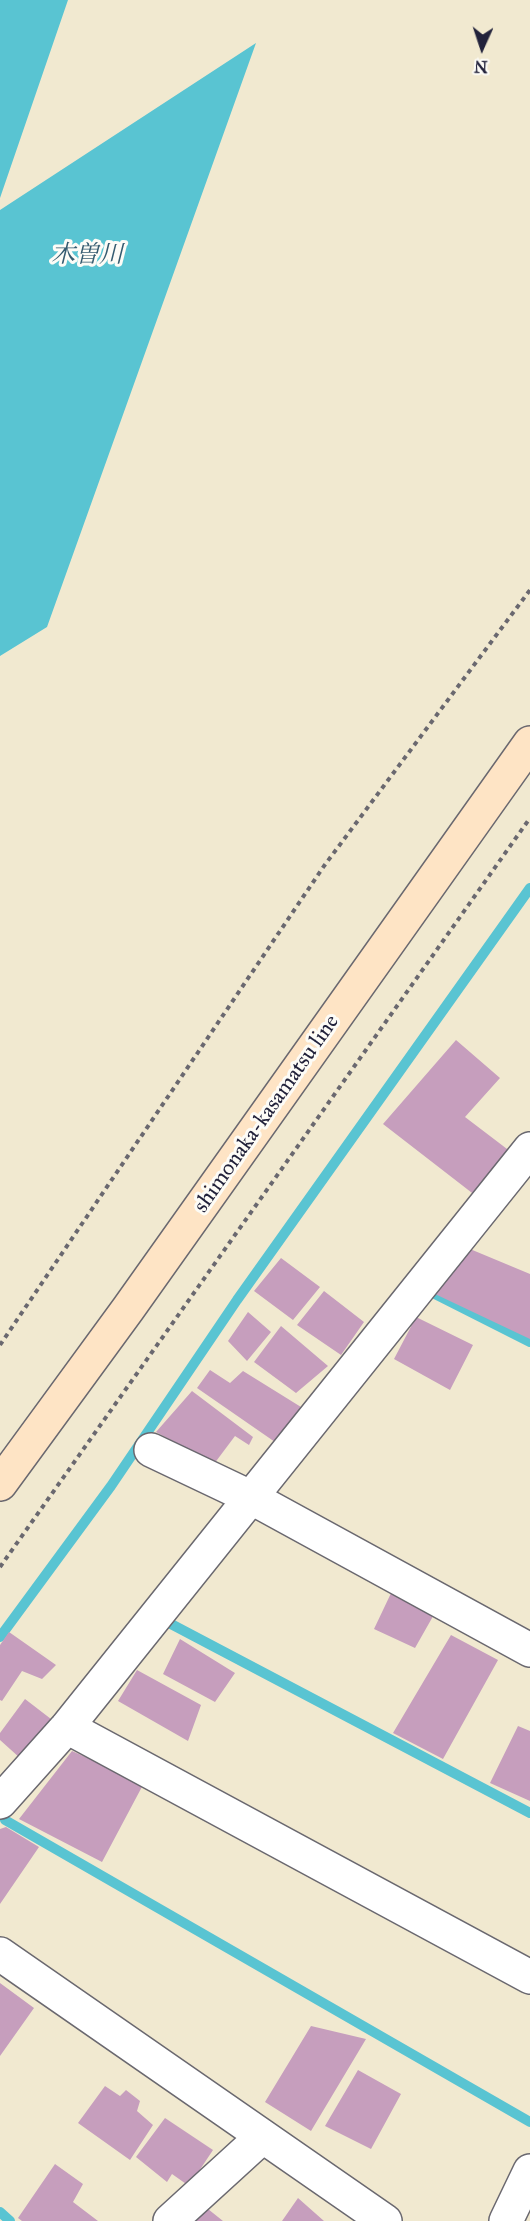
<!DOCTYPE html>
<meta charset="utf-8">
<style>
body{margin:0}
#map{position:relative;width:530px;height:2221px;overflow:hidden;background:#f1e9d0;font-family:"IM FELL Great Primer",serif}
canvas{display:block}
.north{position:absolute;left:452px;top:18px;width:60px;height:60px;-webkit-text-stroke:4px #fdfcf7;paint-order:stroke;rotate:183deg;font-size:16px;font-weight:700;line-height:24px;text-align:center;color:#22223b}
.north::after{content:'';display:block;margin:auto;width:21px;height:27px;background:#22223b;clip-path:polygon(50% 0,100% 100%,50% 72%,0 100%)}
</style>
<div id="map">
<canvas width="530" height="2221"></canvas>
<div class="north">N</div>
</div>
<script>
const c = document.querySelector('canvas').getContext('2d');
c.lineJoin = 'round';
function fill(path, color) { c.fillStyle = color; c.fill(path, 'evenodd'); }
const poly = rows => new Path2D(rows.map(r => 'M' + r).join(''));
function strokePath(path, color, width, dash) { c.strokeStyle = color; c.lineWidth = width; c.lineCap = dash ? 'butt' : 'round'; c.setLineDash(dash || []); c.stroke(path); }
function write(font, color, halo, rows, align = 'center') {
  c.font = font + ' "IM FELL Great Primer","Noto Serif JP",serif'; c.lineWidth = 6; c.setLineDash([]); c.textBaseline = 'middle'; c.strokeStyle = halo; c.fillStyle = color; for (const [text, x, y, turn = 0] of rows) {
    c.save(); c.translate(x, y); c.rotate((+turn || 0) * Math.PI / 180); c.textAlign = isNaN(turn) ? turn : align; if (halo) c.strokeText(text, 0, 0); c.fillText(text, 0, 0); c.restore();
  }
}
fill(poly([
 [0,0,68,0,0,198],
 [256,43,47,627,0,656,0,210]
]), '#59c4d2');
strokePath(poly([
 [435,1294,530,1342],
 [171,1624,530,1813],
 [0,1637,111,1486,237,1300,530,888],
 [5,1820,530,2122],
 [0,2212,10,2221]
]), '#59c4d2', 10);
fill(poly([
 [456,1040,500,1078,465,1117,511,1152,476,1196,383,1124],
 [470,1249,530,1274,530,1339,435,1294],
 [281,1258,320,1287,293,1320,254,1291],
 [324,1291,364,1322,341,1355,297,1325],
 [248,1312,271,1332,247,1361,228,1341],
 [416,1317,473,1345,450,1390,394,1359],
 [281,1326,328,1366,296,1393,254,1362],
 [210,1370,230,1383,243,1371,301,1407,275,1442,197,1388],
 [192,1391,253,1437,249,1445,235,1436,214,1464,156,1432],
 [393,1589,436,1611,415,1648,374,1629],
 [9,1632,56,1665,42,1679,22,1671,2,1701,0,1700,0,1645],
 [451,1635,498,1660,443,1759,393,1733],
 [180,1639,235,1673,215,1702,163,1674],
 [137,1670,201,1705,188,1741,118,1701],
 [25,1699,51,1719,20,1758,0,1740,0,1733],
 [518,1726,530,1731,530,1801,490,1783],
 [72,1751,144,1783,102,1862,19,1819],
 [6,1827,39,1847,0,1904,0,1829],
 [0,1983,34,2008,0,2056],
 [311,2026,366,2039,311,2131,265,2102],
 [358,2070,401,2094,371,2149,325,2126],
 [105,2086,120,2096,126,2090,140,2101,137,2111,153,2125,130,2160,78,2123],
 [165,2118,213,2150,189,2186,172,2174,167,2182,136,2157],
 [55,2164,83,2184,73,2202,98,2221,22,2221,18,2218],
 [298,2198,324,2221,282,2221],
 [208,2209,223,2221,195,2221]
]), '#c69ebd');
const minor = poly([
 [151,1450,252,1498,530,1650],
 [67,1727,530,1977],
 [0,1802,67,1727,530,1149],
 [0,1954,385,2221],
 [170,2221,262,2137],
 [506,2221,530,2171]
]);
const secondary = poly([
 [0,1484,128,1309,530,743]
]);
strokePath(minor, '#6a686f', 36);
strokePath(secondary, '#6a686f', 36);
strokePath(poly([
 [0,1345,324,866,530,590],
 [0,1567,530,818]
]), '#6a686f', 4, [4.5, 4.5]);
strokePath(minor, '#fff', 33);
strokePath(secondary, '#fee4c5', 33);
write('22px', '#22223b', '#fdfcf7', [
 ["shimonaka-kasamatsu line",267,1114,-55]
]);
write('italic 24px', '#355b70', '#fdfcf7', [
 ["木曽川",87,256]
]);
</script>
